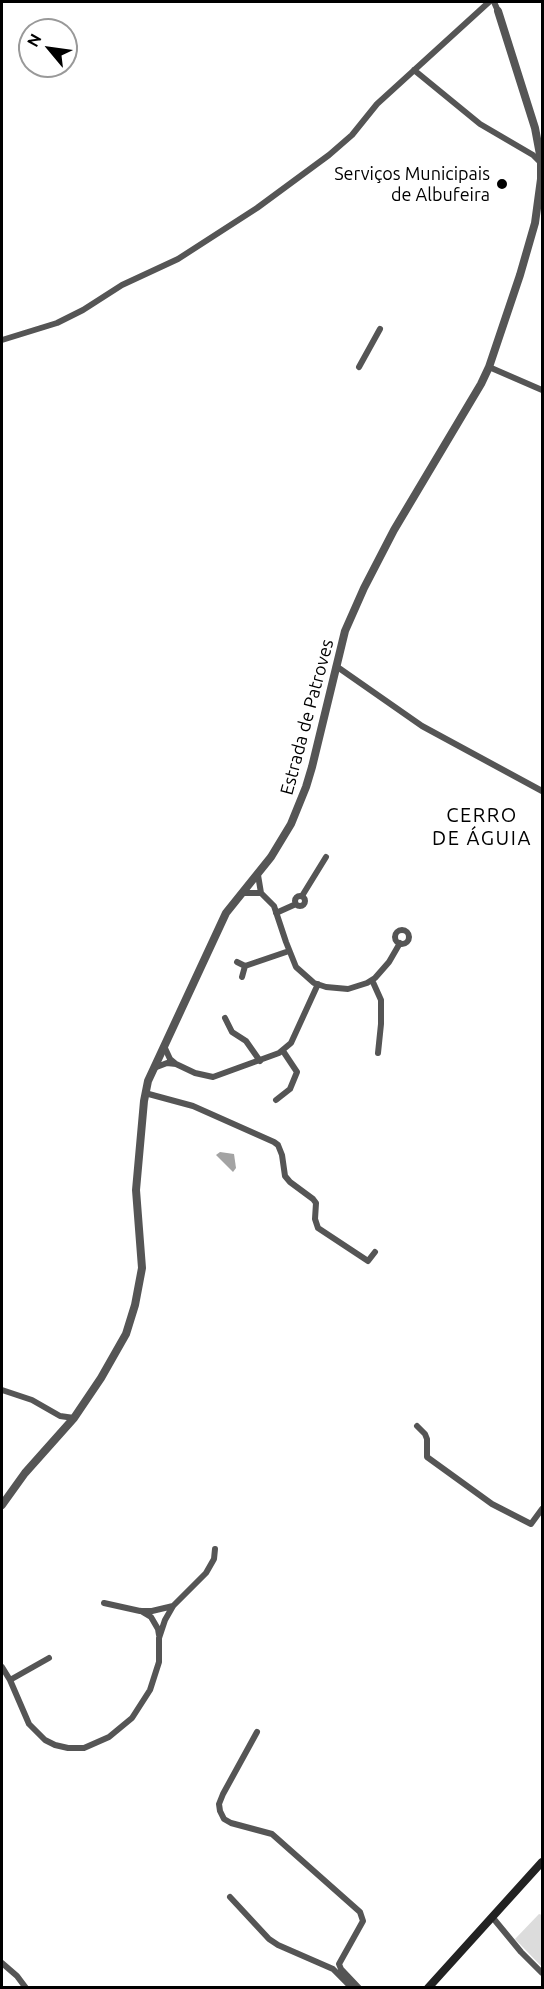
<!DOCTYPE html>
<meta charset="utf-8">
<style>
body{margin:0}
#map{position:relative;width:544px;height:1989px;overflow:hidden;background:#fff;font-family:Ubuntu,sans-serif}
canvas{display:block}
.frame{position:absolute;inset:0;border:3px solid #000;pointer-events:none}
.north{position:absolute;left:18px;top:18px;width:60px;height:60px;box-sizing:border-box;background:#fff;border:2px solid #999;border-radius:50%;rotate:299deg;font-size:16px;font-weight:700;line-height:24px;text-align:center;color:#000}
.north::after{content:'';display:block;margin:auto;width:21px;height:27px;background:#000;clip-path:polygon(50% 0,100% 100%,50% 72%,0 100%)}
</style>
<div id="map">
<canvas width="544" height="1989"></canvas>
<div class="frame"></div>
<div class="north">N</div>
</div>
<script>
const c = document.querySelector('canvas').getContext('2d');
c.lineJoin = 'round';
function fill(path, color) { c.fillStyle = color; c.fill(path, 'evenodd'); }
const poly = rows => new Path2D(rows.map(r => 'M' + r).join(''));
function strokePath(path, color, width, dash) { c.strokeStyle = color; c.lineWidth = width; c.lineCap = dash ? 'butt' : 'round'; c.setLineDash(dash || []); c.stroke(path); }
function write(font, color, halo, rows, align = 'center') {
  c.font = font + ' Ubuntu,sans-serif'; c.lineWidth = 6; c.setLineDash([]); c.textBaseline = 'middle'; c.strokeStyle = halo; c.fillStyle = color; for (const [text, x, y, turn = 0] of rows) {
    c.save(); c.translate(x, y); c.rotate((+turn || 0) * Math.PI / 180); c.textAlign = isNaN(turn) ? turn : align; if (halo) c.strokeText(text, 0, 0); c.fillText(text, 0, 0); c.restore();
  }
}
fill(poly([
 [539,1914,542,1915,542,1967,515,1939]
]), '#dcdcdc');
fill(poly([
 [220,1152,234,1154,236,1168,233,1172,216,1155]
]), '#a3a3a3');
strokePath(poly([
 [494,2,498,11],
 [414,70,480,124,533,155,541,163],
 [2,340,57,323,83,310,122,285,178,259,257,208,329,155,352,135,377,104,489,2],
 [359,367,380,329],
 [489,367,542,390],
 [336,666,422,726,542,791],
 [258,875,261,893,274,906,286,942,296,967,314,983,326,987,348,989,367,983,375,978,389,962,400,943],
 [242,893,261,893],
 '295 901a5 5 0 1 1 10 0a5 5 0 1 1-10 0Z',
 [302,896,326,857],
 [276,913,296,904],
 '395 937a7 7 0 1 1 14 0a7 7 0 1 1-14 0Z',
 [237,962,245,966,289,951],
 [242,977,245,966],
 [372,980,381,1000,381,1024,378,1053],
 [225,1018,232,1032,246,1041,260,1061],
 [164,1046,170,1059,176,1064,195,1073,213,1077,279,1053,291,1043,318,984],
 [154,1068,167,1063,176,1064],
 [145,1093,193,1106,274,1142,278,1145,282,1155,285,1176,290,1182,313,1199,316,1203,315,1219,318,1228,368,1261,375,1252],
 [276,1100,290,1089,297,1072,283,1051],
 [2,1390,32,1400,60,1416,74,1418],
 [417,1426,425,1434,427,1439,427,1457,492,1504,531,1524,542,1509],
 [104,1603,140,1611,152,1611,173,1606],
 [141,1611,151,1617,158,1629,159,1635],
 [2,1667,10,1680,29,1724,45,1740,55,1745,68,1748,84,1748,109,1737,132,1718,150,1690,159,1662,159,1638,165,1620,173,1606,206,1573,214,1559,215,1549],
 [10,1680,49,1658],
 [257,1732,223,1794,219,1804,220,1811,224,1819,231,1823,272,1834,360,1912,363,1921,339,1964,341,1969,359,1988],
 [230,1897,269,1939,278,1945,333,1969,352,1988],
 [493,1918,521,1952,542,1973],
 [2,1963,17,1976,26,1988]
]), '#555', 6);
strokePath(poly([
 [2,1505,25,1473,74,1418,101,1378,126,1334,135,1305,142,1268,136,1190,144,1101,148,1081,226,913,271,857,291,824,306,787,312,767,345,631,364,588,394,530,481,384,489,367,520,275,535,223,541,179,541,160,535,128,498,11]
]), '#555', 8);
strokePath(poly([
 [428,1988,542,1862]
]), '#222', 8);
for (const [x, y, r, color] of [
 [502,184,6,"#000"]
]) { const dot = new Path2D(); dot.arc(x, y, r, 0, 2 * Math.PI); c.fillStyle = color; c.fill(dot); strokePath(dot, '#fff', 2); }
write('18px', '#000', '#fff', [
 ["Serviços Municipais",490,174],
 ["de Albufeira",490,195]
], 'right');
write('18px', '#000', '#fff', [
 ["Estrada de Patroves",307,717,-75]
]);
c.letterSpacing = '1.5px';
write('20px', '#000', '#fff', [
 ["CERRO",482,815],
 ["DE ÁGUIA",482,838]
]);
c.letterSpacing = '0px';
</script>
